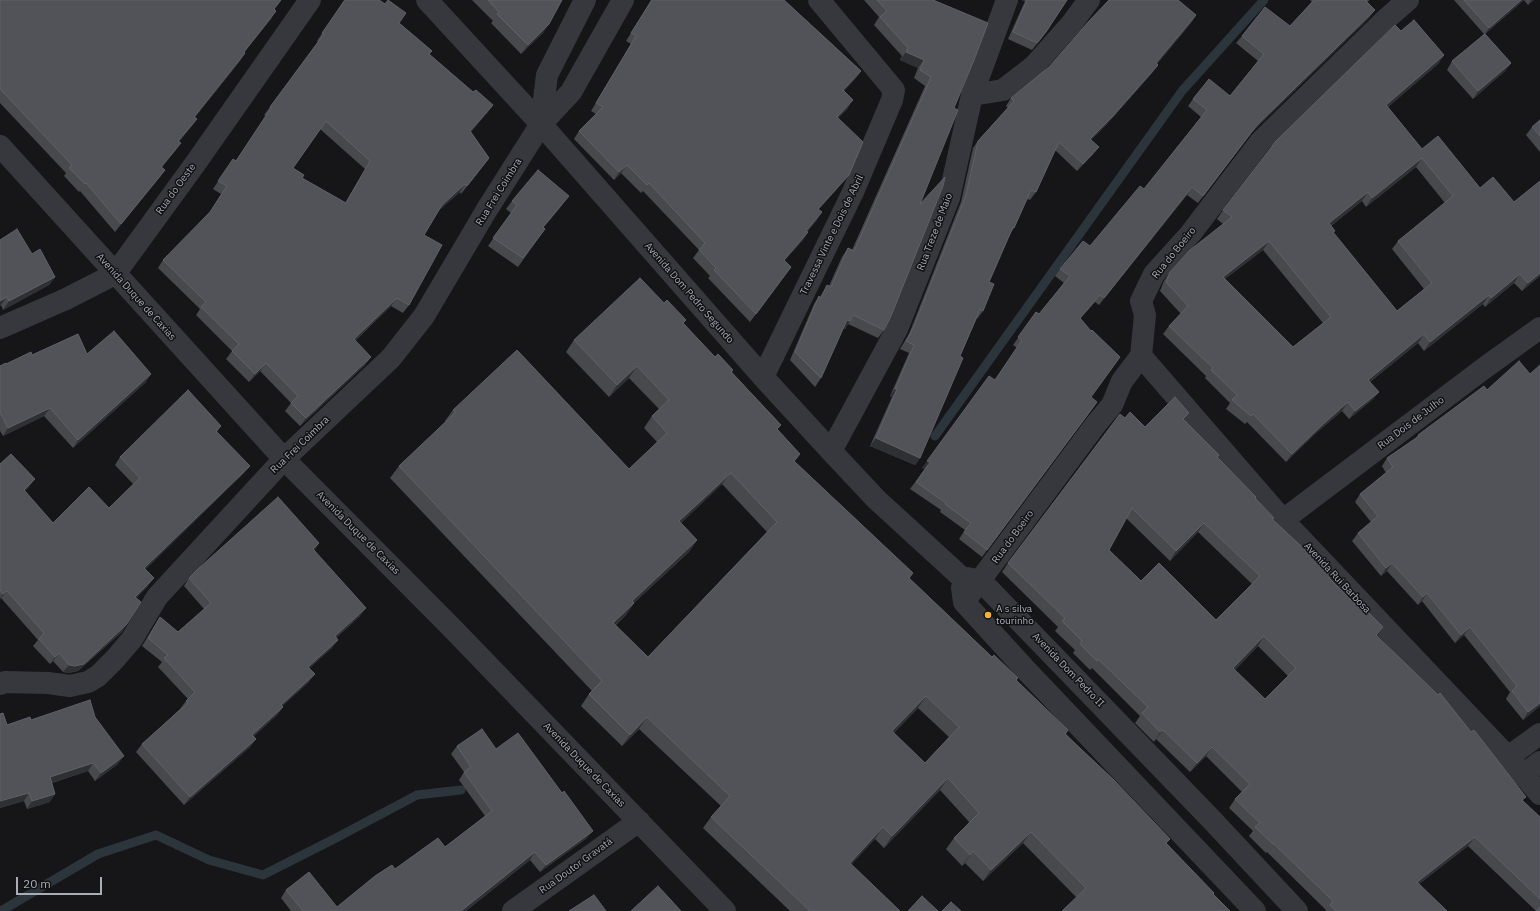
<!DOCTYPE html>
<meta charset="utf-8">
<style>
body{margin:0}
#map{position:relative;width:1540px;height:911px;overflow:hidden;background:#161618;font-family:"IBM Plex Sans",sans-serif}
canvas{display:block}
.scale{position:absolute;left:16px;top:877px;width:86px;height:18px;box-sizing:border-box;border:2px solid #a8adb8;border-top:0;padding-left:5px;font-size:12px;line-height:14px;white-space:nowrap;color:#a8adb8;-webkit-text-stroke:3px #111113;paint-order:stroke}
</style>
<div id="map">
<canvas width="1540" height="911"></canvas>
<div class="scale">20 m</div>
</div>
<script>
const c = document.querySelector('canvas').getContext('2d');
c.lineJoin = 'round';
const poly = rows => new Path2D(rows.map(r => 'M' + r).join(''));
function strokePath(path, color, width, dash) { c.strokeStyle = color; c.lineWidth = width; c.lineCap = dash ? 'butt' : 'round'; c.setLineDash(dash || []); c.stroke(path); }
function fill(path, color) { c.fillStyle = color; c.fill(path, 'evenodd'); }
function write(font, color, halo, rows, align = 'center') {
  c.font = font + ' "IBM Plex Sans",sans-serif'; c.lineWidth = 3; c.setLineDash([]); c.textBaseline = 'middle'; c.strokeStyle = halo; c.fillStyle = color; for (const [text, x, y, turn = 0] of rows) {
    c.save(); c.translate(x, y); c.rotate((+turn || 0) * Math.PI / 180); c.textAlign = isNaN(turn) ? turn : align; if (halo) c.strokeText(text, 0, 0); c.fillText(text, 0, 0); c.restore();
  }
}
strokePath(poly([
 [935,436,1182,91,1264,0],
 [1,911,98,854,156,835,209,860,263,875,336,838,417,795,461,790]
]), '#2c353c', 9);
strokePath(poly([
 [427,0,541,124,763,377,831,451,876,499,960,576],
 [972,95,1003,90,1034,66,1072,23,1089,0],
 [541,124,547,75,585,0],
 [0,146,284,459,452,628,725,911],
 [0,328,66,299,115,274,195,164,310,0],
 [1141,356,1283,520,1508,757,1540,794],
 [763,377,853,192,892,100,894,90,819,0],
 [831,451,897,329,949,198,972,95,1007,0],
 [1283,520,1483,369,1540,328],
 [967,578,981,581,1211,819,1297,911],
 [962,588,964,602,1025,669,1255,911],
 [964,602,1096,424,1112,405,1122,381,1141,356,1145,315,1141,301,1154,274,1191,233,1261,141,1385,20,1408,0],
 [0,684,5,682,48,683,70,686,88,682,98,676,115,659,132,639,157,597,284,459,391,358,424,316,486,211,541,124,571,92,623,0],
 [1508,757,1540,734],
 [1523,775,1540,762],
 [513,911,639,821]
]), '#37383d', 22);
fill(poly([
 [0,0,274,9,271,19,244,52,245,53,240,61,195,117,197,119,179,142,175,151,162,167,165,170,159,178,115,232,80,191,79,192,64,176,66,173,0,103],
 [344,0,399,23,432,51,429,54,473,92,493,105,487,113,471,132,489,158,461,194,460,192,438,211,424,235,409,305,403,313,391,306,355,341,371,357,365,365,300,426,285,411,291,403,260,371,249,382,226,359,232,351,196,315,200,309,158,268,163,260,209,214,221,194,213,189,233,159,236,161,266,116,264,115,318,42,317,41],
 [320,129,365,169,345,203,302,178,293,168],
 [472,0,562,0,543,33,521,54,491,23,493,21],
 [651,0,784,0,861,71,855,79,844,91,848,108,838,118,843,182,819,209,817,220,807,232,808,232,803,240,784,261,791,267,750,322,708,278,710,276,693,258,699,250,643,191,641,193,621,173,614,180,574,139,579,131,596,114,591,111,631,44,626,41],
 [864,0,933,0,954,108,920,204,884,330,878,338,848,324,845,329,843,328,821,378,815,387,790,360,814,304,819,296,820,297,827,285,829,286,842,257,848,248,852,250,925,86,914,78,918,68,900,60,902,56,874,25,879,17],
 [1021,0,1067,0,1041,39,1032,50,1008,39,1025,1],
 [1310,0,1370,0,1367,2,1370,17,1252,132,1198,203,1187,195,1099,305,1095,302,1080,319,1092,409,982,557,959,539,965,530,940,512,941,510,910,489,925,469,922,468,995,380,1017,348,1013,345,1036,312,1039,314,1064,283,1055,276,1060,269,1090,246,1144,189,1201,117,1188,106,1193,99,1230,96,1258,61,1236,43,1242,36,1290,26,1312,2],
 [1454,0,1534,0,1528,5,1524,0,1485,34,1511,63,1505,71,1473,99,1447,70,1452,61,1484,34],
 [1196,15,1191,23,1157,64,1158,65,1152,73,1107,124,1091,140,1093,154,1077,171,1055,150,1036,192,1030,200,1027,199,1014,228,1010,234,989,282,983,311,977,319,977,318,960,356,920,458,915,465,870,446,892,397,890,396,909,353,900,349,909,334,961,202,973,148,978,141,1008,108,1006,106,1011,98],
 [1401,31,1444,55,1438,64,1388,107,1422,149,1480,188,1514,202,1540,181,1540,276,1522,291,1514,283,1485,307,1483,304,1424,351,1418,343,1370,382,1379,392,1372,400,1349,419,1342,411,1315,434,1286,462,1247,422,1245,424,1226,409,1230,403,1205,378,1206,376,1163,334,1169,326,1181,314,1160,291,1164,281,1170,272,1223,224,1217,219,1223,210],
 [1416,167,1445,203,1398,241,1392,249,1424,289,1397,311,1333,233,1331,226,1362,201,1366,207],
 [1263,250,1323,323,1293,347,1225,279],
 [1540,120,1540,152,1526,135,1532,127],
 [512,201,563,204,543,228,545,229,518,267,488,246,511,213,506,209],
 [0,240,32,254,55,277,49,285,3,310,1,305,0,306],
 [664,303,686,320,683,324,715,357,733,370,732,372,781,425,777,430,795,462,913,573,909,578,992,657,1018,678,1016,681,1068,730,1066,734,1170,839,1076,897,1023,843,983,881,965,863,962,866,946,849,954,838,970,823,940,790,884,848,875,839,851,864,900,911,790,911,703,828,711,817,721,806,639,729,622,746,581,706,589,694,592,691,390,478,399,466,446,422,445,421,453,410,629,469,657,442,644,428,652,416,659,409,629,378,609,397,566,352,574,340],
 [722,484,767,532,648,657,616,625,626,615,634,603,689,552,697,540,681,523],
 [918,708,949,737,925,763,894,733],
 [32,355,146,382,73,448,44,416,3,436,0,431,0,366],
 [1125,418,1145,427,1184,420,1219,455,1217,458,1256,497,1255,499,1274,518,1273,520,1332,575,1330,578,1377,636,1523,801,1540,817,1540,911,1536,911,1468,846,1419,884,1447,911,1325,911,1326,910,1267,852,1266,853,1249,836,1253,831,1229,808,1235,799,1242,792,1206,756,1190,772,1156,739,1154,742,1135,723,1140,716,1092,668,1090,670,1073,653,1075,650,1055,631,1058,627,1002,572,1008,563],
 [1126,518,1170,561,1198,532,1252,584,1216,620,1141,581,1109,550],
 [1258,646,1288,676,1265,699,1235,670],
 [221,426,217,432,244,473,145,569,148,586,136,598,122,632,78,671,69,673,63,672,53,661,50,664,33,646,38,640,1,598,0,599,0,464,29,487,25,491,53,523,109,508,133,484,115,465,120,457],
 [1418,435,1540,706,1523,720,1506,699,1510,692,1464,635,1455,643,1422,601,1418,605,1387,571,1381,576,1352,541,1358,533,1371,522,1355,502,1360,494,1386,473,1382,466,1387,458,1415,439],
 [319,543,314,551,360,616,336,638,332,648,309,668,309,682,282,706,283,707,277,715,254,736,256,739,250,747,184,805,136,752,142,744,180,709,186,701,188,699,158,667,162,662,142,646,160,617,178,632,204,609,184,586,189,578],
 [0,714,7,725,31,720,95,717,118,764,95,781,88,771,52,783,50,802,27,809,24,801,0,808],
 [457,746,496,749,587,838,540,872,530,860,466,911,291,911,281,898,286,890,337,907,395,869,445,847,485,816,459,780,464,772,451,754]
]), '#47494d');
fill(poly([
 [1521,0,1524,0,1484,35,1489,28],
 [1531,0,1534,0,1528,5],
 [1375,10,1370,17,1252,132,1198,203,1257,125],
 [276,11,271,19,238,60,244,52],
 [1196,15,1191,23,1151,71,1156,63],
 [549,24,543,33,521,54,528,45],
 [1046,32,1041,39,1032,50,1037,43],
 [906,52,924,60,918,68,900,60],
 [245,53,240,61,189,125,194,117],
 [1444,55,1438,64,1380,114,1386,105],
 [1511,63,1505,71,1473,99,1478,91],
 [1158,65,1152,73,1107,124,1085,146,1090,139],
 [861,71,855,79,837,98,843,90],
 [853,100,848,108,831,125,837,117],
 [493,105,487,113,465,139,470,131],
 [197,119,191,127,173,149,178,141],
 [181,143,175,151,156,175,161,167],
 [1099,147,1093,154,1077,171,1083,164],
 [1422,158,1416,167,1366,207,1372,198],
 [627,165,621,173,614,180,619,172],
 [165,170,159,178,115,232,121,224],
 [849,175,843,182,813,216,818,209],
 [465,184,460,192,436,213,442,205],
 [1192,187,1187,195,1099,305,1104,298],
 [1368,192,1362,201,1323,232,1329,223],
 [569,196,563,204,537,236,543,227],
 [822,212,817,220,801,239,806,231],
 [808,232,803,240,778,268,784,260],
 [1269,241,1263,250,1217,285,1223,277],
 [1540,273,1540,276,1522,291,1528,283],
 [1520,274,1514,283,1485,307,1491,298],
 [55,277,49,285,3,310,9,301],
 [1100,295,1095,302,1074,326,1080,318],
 [1489,295,1483,304,1424,351,1430,342],
 [7,297,1,305,0,306,0,301],
 [397,298,391,306,348,347,354,339],
 [847,320,850,321,845,329,842,328],
 [1424,334,1418,343,1362,388,1368,380],
 [371,357,365,365,300,426,306,418],
 [266,363,260,371,249,382,255,374],
 [637,366,629,378,609,397,617,385],
 [151,374,146,382,73,448,78,440],
 [895,389,897,389,892,397,890,396],
 [1379,392,1372,400,1349,419,1355,411],
 [1348,402,1342,411,1315,434,1286,462,1292,454,1321,426],
 [50,408,44,416,3,436,8,428],
 [876,438,920,458,915,465,870,446],
 [800,454,792,466,794,461],
 [927,461,930,462,925,469,922,468],
 [250,466,244,473,139,576,144,568],
 [731,473,722,484,671,533,679,521],
 [35,479,29,487,18,498,24,490],
 [1204,523,1198,532,1170,561,1176,551],
 [697,540,689,552,624,612,632,601],
 [319,543,314,551,313,549],
 [1392,563,1387,571,1381,576,1386,568],
 [154,578,148,586,129,605,135,597],
 [7,591,1,598,0,599,0,598,3,594],
 [1427,593,1422,601,1418,605,1423,597],
 [634,603,626,615,605,634,613,623],
 [366,608,360,616,329,644,335,636],
 [127,624,122,632,78,671,69,673,63,672,69,665],
 [1383,627,1377,637,1376,635],
 [1470,627,1464,635,1455,643,1461,635],
 [1264,636,1258,646,1227,678,1233,668],
 [338,640,332,648,302,675,308,667],
 [59,653,53,661,50,664,55,657],
 [315,674,309,682,275,713,281,705],
 [926,696,918,708,884,743,892,731],
 [1540,703,1540,706,1523,720,1528,712],
 [283,707,277,715,247,743,252,735],
 [647,717,639,729,622,746,630,735],
 [1163,730,1156,739,1154,742,1160,732],
 [256,739,250,747,184,805,190,797],
 [1212,747,1206,756,1190,772,1197,763],
 [124,756,118,764,95,781,101,773],
 [93,763,88,771,44,785,50,777],
 [948,778,940,790,884,848,892,836],
 [29,793,24,801,0,808,0,801],
 [55,794,50,802,27,809,32,801],
 [883,827,875,839,842,875,850,863],
 [593,831,587,838,540,872,546,865],
 [1031,832,1023,843,983,881,991,870],
 [1475,837,1468,846,1410,891,1417,882],
 [973,851,965,863,962,866,970,855],
 [535,852,530,860,466,911,461,911]
]), '#2f3033');
const building = poly([
 [0,0,281,0,274,9,276,11,244,52,245,53,194,117,197,119,178,141,181,143,161,167,165,170,121,224,86,183,85,184,69,168,72,165,0,89,0,0],
 [345,0,379,0,385,4,388,0,406,13,399,23,432,51,429,54,473,92,476,90,493,105,470,131,489,158,467,186,465,184,442,205,424,235,442,245,409,305,397,298,354,339,371,357,306,418,291,403,298,396,266,363,255,374,232,351,239,344,201,307,206,302,163,260,210,212,227,186,218,181,233,159,236,161,271,108,270,107,324,34,322,33,345,0],
 [326,121,370,161,346,203,302,178,304,175,293,168,326,121],
 [488,0,562,0,549,24,528,45,497,14,499,12,488,0],
 [652,0,784,0,861,71,843,90,853,100,837,117,863,142,849,175,818,209,822,212,806,231,808,232,784,260,791,267,756,314,714,270,716,268,699,250,705,243,649,183,647,185,627,165,619,172,579,131,603,107,596,103,636,36,631,33,652,0],
 [877,0,933,0,988,23,974,60,954,108,958,110,920,204,945,177,943,186,891,316,884,330,853,315,850,321,847,320,821,378,795,352,819,296,821,298,827,285,831,287,848,248,854,251,931,77,920,70,924,60,906,52,908,48,880,17,887,11,877,0],
 [1027,0,1067,0,1046,32,1037,43,1013,32,1027,0],
 [1109,0,1178,0,1196,15,1156,63,1158,65,1113,116,1090,139,1099,147,1083,164,1059,142,1036,192,1031,190,1014,228,1013,227,989,282,994,284,983,311,980,309,960,356,963,358,920,458,876,438,897,389,895,389,914,345,906,341,914,326,966,195,978,141,1014,101,1011,98,1049,67,1089,21,1109,0],
 [1314,0,1367,0,1366,1,1375,10,1257,125,1203,196,1192,187,1104,298,1100,295,1080,318,1091,331,1092,330,1120,357,1091,397,1097,402,987,550,964,532,971,523,945,504,946,503,916,482,930,462,927,461,989,376,995,380,1022,340,1018,337,1036,312,1039,314,1070,276,1060,269,1083,241,1090,246,1140,186,1144,189,1207,110,1193,99,1209,79,1230,96,1264,54,1242,36,1265,7,1290,26,1314,0],
 [1464,0,1521,0,1489,28,1464,0],
 [1414,20,1444,55,1386,105,1422,149,1438,136,1480,188,1493,177,1514,202,1540,181,1540,273,1528,283,1520,274,1491,298,1489,295,1430,342,1424,334,1368,380,1379,392,1355,411,1348,402,1321,426,1292,454,1253,414,1251,416,1232,400,1237,395,1211,370,1213,368,1169,326,1188,306,1166,282,1170,272,1190,250,1232,217,1223,210,1276,141,1395,25,1401,31,1414,20],
 [1422,158,1453,196,1398,241,1432,283,1397,311,1333,232,1335,231,1329,223,1368,192,1372,198,1422,158],
 [1269,241,1331,317,1293,347,1223,277,1269,241],
 [1485,34,1511,63,1478,91,1452,61,1485,34],
 [1540,120,1540,136,1532,127,1540,120],
 [538,170,569,196,543,227,545,229,523,258,493,238,517,205,512,201,538,170],
 [17,229,32,254,40,249,55,277,9,301,7,297,0,301,0,240,17,229],
 [640,278,664,303,667,300,686,320,683,323,715,357,718,354,733,370,731,372,781,425,777,429,800,454,794,461,913,573,909,578,992,657,994,655,1018,678,1016,680,1068,730,1065,734,1113,779,1170,839,1166,843,1214,893,1213,894,1230,911,1062,911,1086,888,1031,832,991,870,973,851,970,855,954,838,979,813,948,778,892,836,883,827,850,863,900,911,808,911,809,910,711,817,730,796,647,717,630,735,589,694,602,681,399,466,456,412,453,410,517,350,629,469,667,433,652,416,669,400,637,366,617,385,574,340,640,278],
 [731,473,777,522,648,657,613,623,634,603,632,601,697,540,679,521,731,473],
 [926,696,959,727,925,763,892,731,926,696],
 [114,331,151,374,78,440,50,408,8,428,1,414,0,414,0,366,6,363,6,364,31,352,32,355,78,334,87,354,114,331],
 [1519,361,1530,374,1540,365,1540,703,1528,712,1512,691,1517,686,1470,627,1461,635,1427,593,1423,597,1392,563,1386,568,1358,533,1378,516,1360,494,1393,467,1387,458,1419,436,1418,435,1484,386,1487,390,1519,361],
 [188,390,221,426,216,431,250,466,144,568,154,578,135,597,141,602,127,624,84,664,75,666,69,665,59,653,55,657,39,639,44,633,7,591,3,594,0,590,0,464,11,454,35,479,24,490,53,523,89,487,109,508,140,478,120,457,188,390],
 [1175,397,1189,413,1183,419,1219,455,1217,457,1256,497,1255,498,1274,518,1272,519,1332,575,1329,578,1361,610,1364,608,1383,627,1376,635,1438,695,1440,693,1471,732,1474,730,1526,797,1522,800,1540,817,1540,899,1475,837,1417,882,1447,911,1336,911,1330,905,1333,901,1273,843,1273,844,1255,827,1260,823,1235,799,1250,784,1212,747,1197,763,1163,730,1160,732,1142,713,1148,707,1098,659,1097,661,1080,644,1082,641,1062,621,1065,618,1008,563,1120,414,1125,418,1130,412,1145,427,1175,397],
 [1132,508,1176,551,1204,523,1260,576,1216,620,1159,563,1141,581,1109,550,1132,508],
 [1264,636,1296,668,1265,699,1233,668,1264,636],
 [278,497,319,543,313,549,366,608,335,636,338,640,308,667,315,674,281,705,283,707,252,735,256,739,190,797,142,744,188,703,186,701,195,692,164,658,168,655,148,638,160,617,178,632,211,603,189,578,199,568,278,497],
 [90,700,95,717,124,756,101,773,93,763,50,777,55,794,32,801,29,793,0,801,0,714,3,713,7,725,30,717,31,720,90,700],
 [482,729,496,749,518,733,562,793,564,791,593,831,546,865,535,852,461,911,303,911,286,890,309,872,337,907,375,876,392,865,395,869,438,838,445,847,492,811,464,772,471,767,457,746,482,729],
 [658,886,681,911,631,911,658,886],
 [594,895,606,911,569,911,594,895],
 [922,896,938,911,908,911,922,896],
 [951,902,961,911,942,911,951,902],
 [1540,907,1540,911,1536,911,1540,907]
]);
fill(building, '#525359');
strokePath(building, '#5f6168', 1);
for (const [x, y, r, color] of [
 [988,615,4,"#f2b134"]
]) { const dot = new Path2D(); dot.arc(x, y, r, 0, 2 * Math.PI); c.fillStyle = color; c.fill(dot); strokePath(dot, '#111113', 1.5); }
write('10px', '#a8adb8', '#111113', [
 ["Rua do Oeste",176,189,-54],
 ["Rua Frei Coimbra",499,192,-58],
 ["Rua Treze de Maio",935,232,-69],
 ["Travessa Vinte e Dois de Abril",832,235,-64],
 ["Rua do Boeiro",1174,253,-51],
 ["Avenida Dom Pedro Segundo",689,293,49],
 ["Avenida Duque de Caxias",136,297,48],
 ["Rua Dois de Julho",1411,423,-37],
 ["Rua Frei Coimbra",300,445,-44],
 ["Avenida Duque de Caxias",358,533,45],
 ["Rua do Boeiro",1013,537,-54],
 ["Avenida Rui Barbosa",1337,578,47],
 ["Avenida Dom Pedro II",1068,670,46],
 ["Avenida Duque de Caxias",584,765,46],
 ["Rua Doutor Gravatá",576,866,-36]
]);
write('10px', '#a8adb8', '#111113', [
 ["A s silva",996,609],
 ["tourinho",996,621]
], 'left');
</script>
